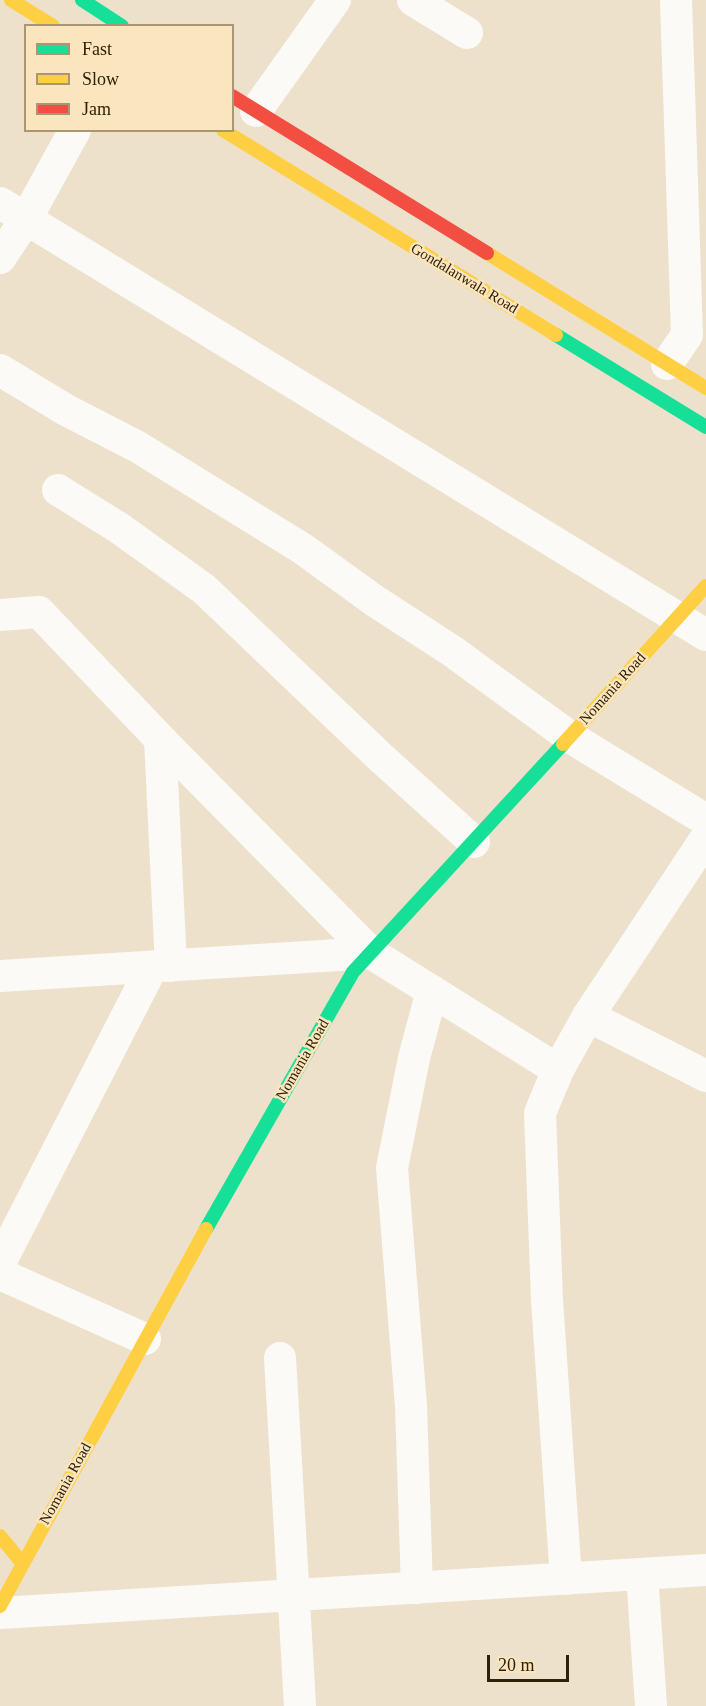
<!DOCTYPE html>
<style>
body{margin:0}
#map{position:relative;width:706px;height:1706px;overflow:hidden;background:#ede1cc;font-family:"Times New Roman",serif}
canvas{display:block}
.legend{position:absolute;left:24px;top:24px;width:210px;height:108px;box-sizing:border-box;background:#fae5be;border:2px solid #a99774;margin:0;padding:8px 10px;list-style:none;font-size:18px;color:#2f2105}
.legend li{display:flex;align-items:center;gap:12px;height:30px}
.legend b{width:30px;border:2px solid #a99774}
.scale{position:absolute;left:487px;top:1655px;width:82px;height:27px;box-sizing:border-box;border:3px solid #2f2105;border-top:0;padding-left:8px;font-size:18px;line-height:21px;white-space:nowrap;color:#2f2105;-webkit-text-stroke:4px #fae5be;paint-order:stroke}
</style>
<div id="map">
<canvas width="706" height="1706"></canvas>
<ul class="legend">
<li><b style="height:8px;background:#16e098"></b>Fast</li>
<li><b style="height:8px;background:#ffcf43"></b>Slow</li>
<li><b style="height:8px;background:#f24e42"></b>Jam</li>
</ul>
<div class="scale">20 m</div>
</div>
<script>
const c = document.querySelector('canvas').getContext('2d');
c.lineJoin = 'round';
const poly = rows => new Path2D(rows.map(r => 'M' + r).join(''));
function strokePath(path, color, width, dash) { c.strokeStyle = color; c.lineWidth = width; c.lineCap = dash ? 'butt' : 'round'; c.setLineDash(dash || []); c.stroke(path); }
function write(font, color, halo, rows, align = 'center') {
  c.font = font + ' "Times New Roman",serif'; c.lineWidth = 5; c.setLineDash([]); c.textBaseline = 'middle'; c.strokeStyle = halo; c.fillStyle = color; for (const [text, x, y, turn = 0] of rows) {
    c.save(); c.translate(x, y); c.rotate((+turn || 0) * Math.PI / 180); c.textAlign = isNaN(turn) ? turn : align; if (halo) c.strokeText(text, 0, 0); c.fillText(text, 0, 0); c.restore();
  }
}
strokePath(poly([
 [413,0,467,33],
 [256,111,335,0],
 [0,203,706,635],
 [0,258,26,219,75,130],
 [667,364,687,335,676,0],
 [0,370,66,410,138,447,303,549,375,601,452,651,570,737,706,820],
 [58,490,119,528,204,589,379,756,474,842],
 [0,615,39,612,160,739,371,953,558,1070],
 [160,739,171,966],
 [0,976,371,953],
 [588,1016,706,1076],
 [0,1263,152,967],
 [0,1274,145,1339],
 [280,1358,300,1706],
 [642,1574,651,1706],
 [566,1579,547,1300,540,1113,558,1070,588,1016,706,838],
 [417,1588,411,1406,392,1168,414,1058,432,991],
 [0,1613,706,1570]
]), '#fcfaf7', 32);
strokePath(poly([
 [82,0,122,26],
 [556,335,706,427],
 [206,1229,353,972,563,744]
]), '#16e098', 14);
strokePath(poly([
 [11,0,53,26],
 [223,130,556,335],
 [487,253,706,388],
 [563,744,706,586],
 [0,1536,23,1564],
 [0,1606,206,1229]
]), '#ffcf43', 14);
strokePath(poly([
 [232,96,487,253]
]), '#f24e42', 14);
write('15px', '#2f2105', '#fae5be', [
 ["Gondalanwala Road",464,279,31],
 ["Nomania Road",613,689,-48],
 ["Nomania Road",303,1060,-60],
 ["Nomania Road",66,1484,-61]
]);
</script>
